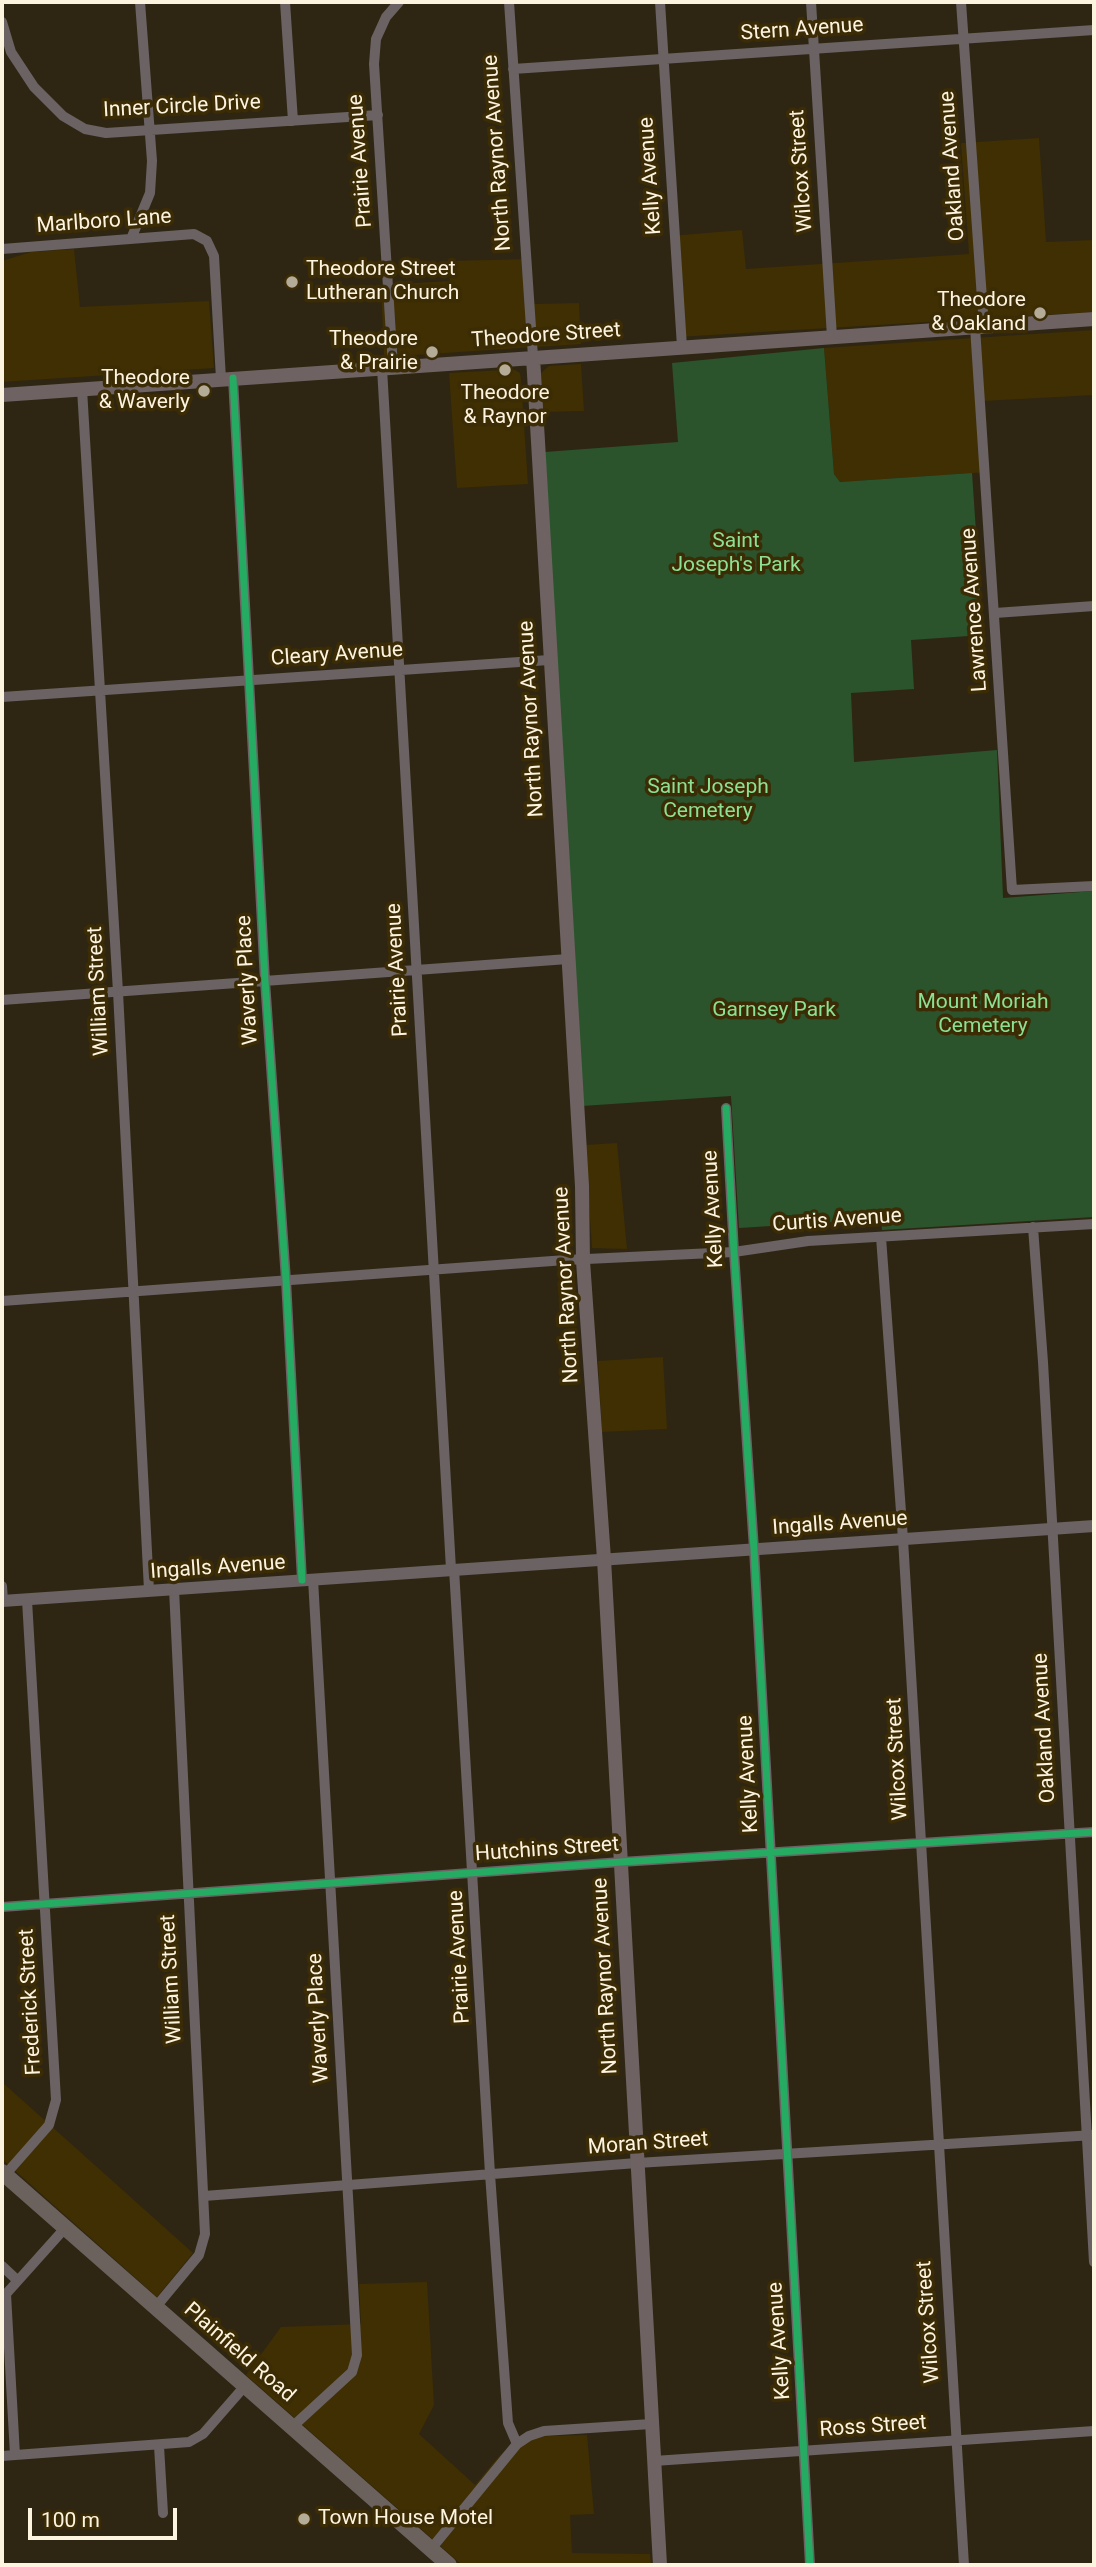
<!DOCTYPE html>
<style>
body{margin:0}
#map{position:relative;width:1096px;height:2567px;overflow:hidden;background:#2e2612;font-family:Roboto,sans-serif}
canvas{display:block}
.frame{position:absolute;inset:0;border:4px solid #fdf4e0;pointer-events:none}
.scale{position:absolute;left:28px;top:2508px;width:149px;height:32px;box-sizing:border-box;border:4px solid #fdf4e0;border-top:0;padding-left:9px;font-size:21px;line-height:24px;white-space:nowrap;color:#fdf4e0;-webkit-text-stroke:5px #3b2c05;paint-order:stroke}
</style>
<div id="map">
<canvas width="1096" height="2567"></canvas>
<div class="frame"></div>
<div class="scale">100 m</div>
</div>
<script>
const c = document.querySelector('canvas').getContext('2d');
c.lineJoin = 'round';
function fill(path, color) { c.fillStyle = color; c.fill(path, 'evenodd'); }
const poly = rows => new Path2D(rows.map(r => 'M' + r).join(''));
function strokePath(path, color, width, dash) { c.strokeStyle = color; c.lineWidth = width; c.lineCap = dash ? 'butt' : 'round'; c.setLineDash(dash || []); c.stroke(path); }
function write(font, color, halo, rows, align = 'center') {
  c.font = font + ' Roboto,sans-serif'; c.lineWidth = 7; c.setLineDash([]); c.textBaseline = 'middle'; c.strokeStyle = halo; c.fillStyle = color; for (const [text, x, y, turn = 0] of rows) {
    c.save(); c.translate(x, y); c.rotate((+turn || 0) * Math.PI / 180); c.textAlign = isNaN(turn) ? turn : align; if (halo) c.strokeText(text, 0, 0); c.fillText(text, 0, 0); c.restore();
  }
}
fill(poly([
 [1039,138,1046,242,1094,240,1094,312,678,337,670,236,742,230,746,269,969,254,961,143],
 [74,249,80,307,209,301,214,368,2,382,2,261,31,252],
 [531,259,534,304,579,303,581,344,384,357,381,285,450,281,449,261],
 [1094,330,1094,395,983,401,989,472,840,482,834,474,824,348],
 [581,364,584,411,541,412,541,373,549,366],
 [505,370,515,370,520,373,521,380,528,484,457,488,449,373],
 [617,1143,627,1249,592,1248,585,1145],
 [663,1357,667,1429,602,1432,598,1361],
 [2,2082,193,2253,157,2297,2,2159],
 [427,2282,434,2405,419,2434,475,2485,500,2455,520,2437,587,2435,594,2514,570,2515,572,2553,650,2554,651,2565,462,2565,246,2375,281,2327,361,2324,359,2284]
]), '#3f2f02');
fill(poly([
 [824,348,834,474,840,482,972,473,983,635,911,640,914,689,851,693,854,762,997,750,1003,898,1094,891,1094,1217,882,1230,881,1219,739,1228,731,1096,582,1106,545,452,678,442,672,363]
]), '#2b542d');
strokePath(poly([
 [285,2,293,121],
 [509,2,533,357],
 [660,2,682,347],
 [811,2,832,337],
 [961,2,984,327],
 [2,22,11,52,34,87,63,116,85,129,106,133,378,115],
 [513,69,1094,30],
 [131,239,150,193,152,161,140,2],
 [2,249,194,234,207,241,214,256,221,379],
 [975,327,1012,890,1094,886],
 [393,367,374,64,376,39,386,17,399,2],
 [382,368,451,1569],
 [233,378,265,981,286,1280,302,1580],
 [82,389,118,992,149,1590],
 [995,613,1094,606],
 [2,697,549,660],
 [2,1000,568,959],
 [726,1108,734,1252,754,1549,810,2565],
 [1033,1227,1043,1362,1094,2262],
 [881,1237,903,1539,964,2565],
 [2,1301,566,1260,734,1252,808,1241,1094,1224],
 [454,1569,490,2174,508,2423,517,2444],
 [2,1586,3,1601],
 [2,1907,621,1862,1094,1832],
 [5,2175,49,2125,56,2100,27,1600],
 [204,2196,637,2163,1094,2135],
 [2,2266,17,2280],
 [155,2308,199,2255,205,2234,174,1589],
 [291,2428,352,2372,357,2355,313,1579],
 [159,2446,163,2513],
 [15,2455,6,2294,66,2227],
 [2,2456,189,2442,203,2434,244,2387],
 [654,2461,1094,2431],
 [431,2549,517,2444,529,2436,544,2431,651,2424]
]), '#6a6263', 10);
strokePath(poly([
 [2,1601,1094,1526]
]), '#6a6263', 12);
strokePath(poly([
 [533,357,582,1186,583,1261,604,1559,660,2565],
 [2,395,1094,319]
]), '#6e6362', 14);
strokePath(poly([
 [2,2172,449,2565]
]), '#6b625e', 16);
strokePath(poly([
 [233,378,265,981,286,1280,302,1580],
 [726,1108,734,1252,754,1549,810,2565],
 [2,1907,621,1862,1094,1832]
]), '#26ab63', 7);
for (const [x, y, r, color] of [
 [292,282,7,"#b5ac98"],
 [1040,313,7,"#b5ac98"],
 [432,352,7,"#b5ac98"],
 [505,370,7,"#b5ac98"],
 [204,391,7,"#b5ac98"],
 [304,2519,7,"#b5ac98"]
]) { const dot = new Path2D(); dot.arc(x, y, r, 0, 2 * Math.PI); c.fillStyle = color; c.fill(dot); strokePath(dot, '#3b2c05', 2.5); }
write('21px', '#fdf4e0', '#3b2c05', [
 ["Stern Avenue",802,30,-4],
 ["Inner Circle Drive",182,107,-3],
 ["North Raynor Avenue",498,153,-94],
 ["Prairie Avenue",361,161,-94],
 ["Oakland Avenue",953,166,-94],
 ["Wilcox Street",802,171,-94],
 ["Kelly Avenue",651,176,-94],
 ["Marlboro Lane",104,222,-4],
 ["Theodore Street",546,336,-4],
 ["Lawrence Avenue",975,610,-94],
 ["Cleary Avenue",337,655,-4],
 ["North Raynor Avenue",532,719,-93],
 ["Prairie Avenue",398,970,-93],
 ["Waverly Place",248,980,-93],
 ["William Street",99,991,-93],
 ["Kelly Avenue",714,1209,-93],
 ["Curtis Avenue",837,1221,-4],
 ["North Raynor Avenue",567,1285,-93],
 ["Ingalls Avenue",840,1524,-4],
 ["Ingalls Avenue",218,1568,-4],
 ["Oakland Avenue",1045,1728,-93],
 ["Wilcox Street",898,1759,-93],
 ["Kelly Avenue",749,1774,-93],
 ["Hutchins Street",547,1850,-4],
 ["Prairie Avenue",460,1957,-93],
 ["North Raynor Avenue",606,1976,-93],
 ["William Street",172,1979,-93],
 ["Frederick Street",31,2002,-93],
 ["Waverly Place",319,2018,-93],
 ["Moran Street",648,2144,-4],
 ["Wilcox Street",929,2322,-94],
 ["Kelly Avenue",780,2341,-94],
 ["Plainfield Road",239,2353,41],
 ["Ross Street",873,2427,-4]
]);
write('21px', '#fdf4e0', '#3b2c05', [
 ["Theodore Street",306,270,"left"],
 ["Lutheran Church",306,294,"left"],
 ["Theodore",1026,301],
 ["& Oakland",1026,325],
 ["Theodore",418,340],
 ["& Prairie",418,364],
 ["Theodore",190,379],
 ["& Waverly",190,403],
 ["Theodore",505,394,"center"],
 ["& Raynor",505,418,"center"],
 ["Town House Motel",318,2519,"left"]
], 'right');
write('21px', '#8ce093', '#3b2c05', [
 ["Saint",736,542],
 ["Joseph's Park",736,566],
 ["Saint Joseph",708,788],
 ["Cemetery",708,812],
 ["Mount Moriah",983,1003],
 ["Cemetery",983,1027],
 ["Garnsey Park",774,1011]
]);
</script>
